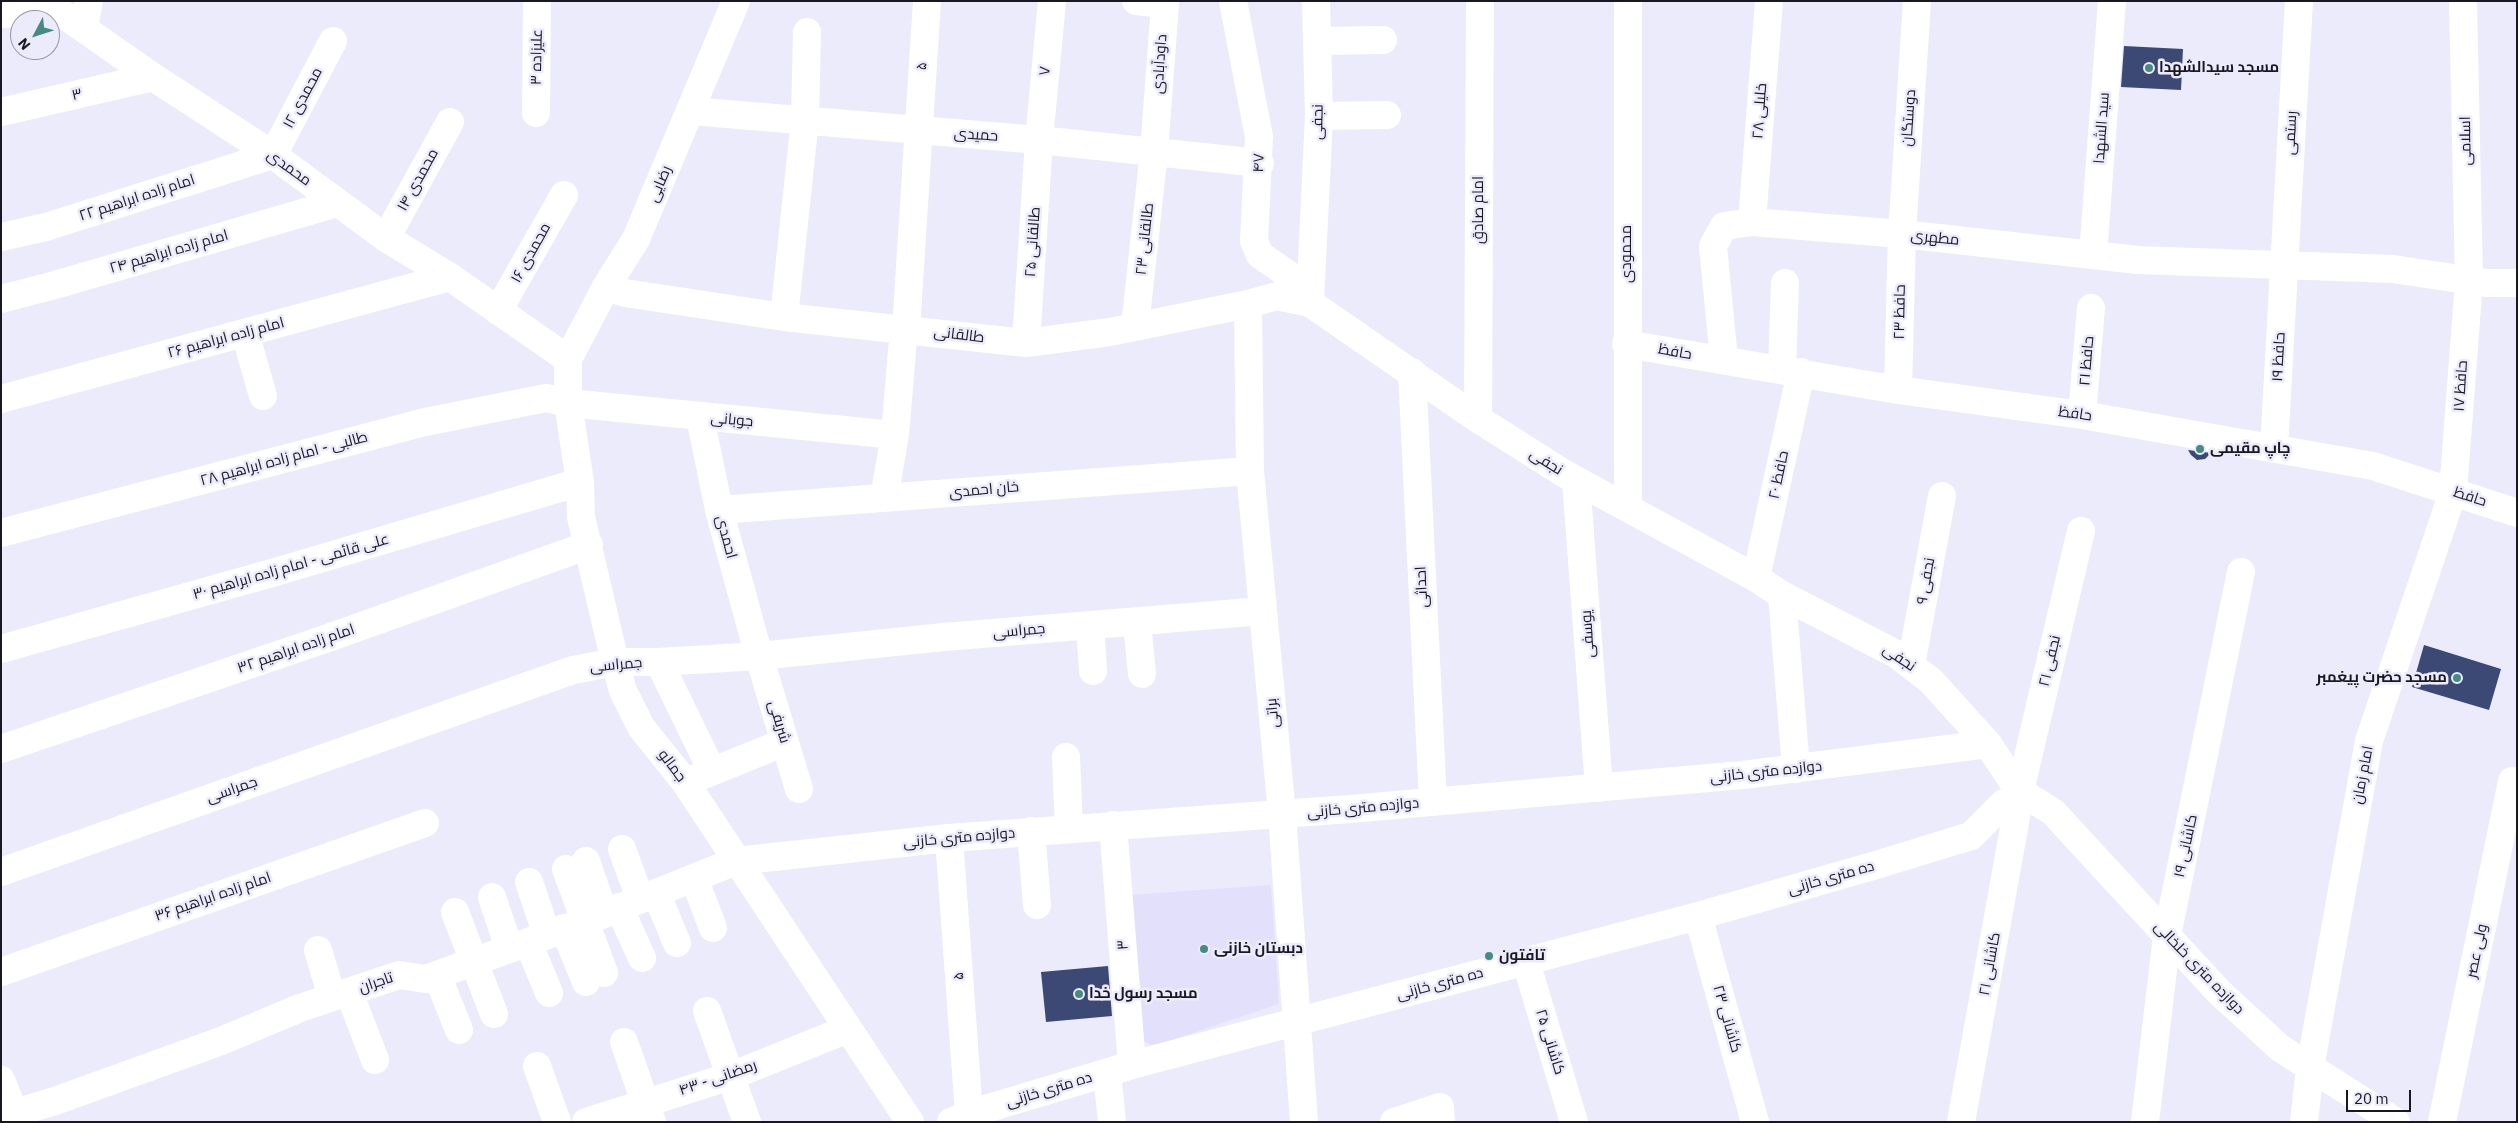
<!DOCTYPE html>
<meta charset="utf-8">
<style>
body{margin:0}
#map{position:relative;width:2518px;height:1123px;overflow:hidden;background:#ecebfb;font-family:"IBM Plex Sans",sans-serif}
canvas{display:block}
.frame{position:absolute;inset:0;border:2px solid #191721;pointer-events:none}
.north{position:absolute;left:10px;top:10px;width:50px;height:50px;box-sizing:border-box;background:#ecebfb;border:1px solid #9896a4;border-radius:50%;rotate:230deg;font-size:14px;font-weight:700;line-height:20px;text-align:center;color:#191721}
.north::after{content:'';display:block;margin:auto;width:18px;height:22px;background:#468b81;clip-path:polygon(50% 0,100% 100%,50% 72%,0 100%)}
.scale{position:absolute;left:2346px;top:1090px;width:65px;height:22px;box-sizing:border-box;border:2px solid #191721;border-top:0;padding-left:6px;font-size:15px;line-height:18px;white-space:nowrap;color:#191721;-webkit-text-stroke:4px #ecebfb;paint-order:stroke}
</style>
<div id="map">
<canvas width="2518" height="1123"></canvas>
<div class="frame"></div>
<div class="north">N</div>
<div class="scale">20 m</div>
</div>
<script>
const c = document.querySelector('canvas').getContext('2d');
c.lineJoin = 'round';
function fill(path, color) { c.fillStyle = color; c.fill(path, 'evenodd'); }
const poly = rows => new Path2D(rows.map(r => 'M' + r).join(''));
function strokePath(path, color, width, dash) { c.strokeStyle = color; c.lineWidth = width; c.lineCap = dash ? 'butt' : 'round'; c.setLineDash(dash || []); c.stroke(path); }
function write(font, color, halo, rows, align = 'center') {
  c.font = font + ' "IBM Plex Sans",Cairo,sans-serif'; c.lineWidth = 5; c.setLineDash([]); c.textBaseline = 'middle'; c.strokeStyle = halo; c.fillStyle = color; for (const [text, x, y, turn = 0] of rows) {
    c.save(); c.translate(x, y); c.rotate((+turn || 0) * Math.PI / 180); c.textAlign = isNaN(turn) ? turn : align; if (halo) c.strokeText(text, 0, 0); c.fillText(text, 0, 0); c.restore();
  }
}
fill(poly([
 [1271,885,1279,1004,1154,1046,1141,1040,1129,895]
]), '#e3e0fb');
fill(poly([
 [2124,46,2183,49,2181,90,2121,87],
 [2188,450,2211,453,2205,459,2197,460,2191,455],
 [2424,645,2501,669,2489,710,2412,687],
 [1108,966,1112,1016,1046,1022,1041,972]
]), '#3c4974');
strokePath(poly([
 [736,1,636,239,606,287,568,359,568,403,580,482,581,517,615,662,623,691,641,727,685,782,910,1122],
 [1233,1,1259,137,1254,241,1260,255,1292,277,1310,303],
 [1316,1,1319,116,1310,303,1478,419,1565,474,1756,578,1782,595,1896,654,1931,681,1988,744,2019,791],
 [1,14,35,13,57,10,153,77,273,155,386,238,450,277,568,359],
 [84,27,89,1],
 [1317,41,1383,40],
 [691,111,1039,140,1260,163],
 [1,112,153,77],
 [536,113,537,1],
 [1319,116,1387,115],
 [1752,222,1769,1],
 [1,237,46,227,273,155,333,41],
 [386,238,450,122],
 [2093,255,2112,1],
 [606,287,625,293,784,317,1026,343,1110,332,1248,304,1277,296,1310,303],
 [1,299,55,285,337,203],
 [1248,304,1250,471,1282,814,1304,1122],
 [498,311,564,195],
 [784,317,805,119,807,32],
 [1135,326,1154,152,1165,4,1136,1],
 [245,333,263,396],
 [1026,343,1039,140,1052,1],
 [1626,344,1898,390,2082,415,2373,466,2517,513],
 [1724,360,1713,246,1724,226,1752,222,1902,234,2138,260,2393,269,2486,283,2517,283],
 [1782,369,1785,283],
 [1412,372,1433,802],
 [1898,390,1902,234,1917,1],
 [1,399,450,277],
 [2082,415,2091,308],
 [700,417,719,510,759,656,799,789],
 [1478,419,1480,1],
 [2274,448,2299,1],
 [1576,480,1599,788],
 [884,498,895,435,903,339,906,329,927,1],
 [1628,507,1628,1],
 [719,510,1250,471],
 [1,533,425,422,546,398,568,403,895,435],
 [1756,578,1801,372],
 [1782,595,1796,769],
 [1137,622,1142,674],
 [1090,625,1093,671],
 [1,649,272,573,580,482],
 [659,662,712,771],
 [1911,665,1942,496],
 [1,749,328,638,589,545],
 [1066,757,1069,829],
 [696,778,785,742],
 [2020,791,2081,531],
 [2021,792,2053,812,2219,992,2280,1048,2396,1122],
 [1113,825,1132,1065],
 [1031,831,1037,905],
 [949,838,969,1114],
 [622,849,640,899],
 [586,861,604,913],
 [566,869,604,973],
 [1,872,573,670,615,662,659,662,759,656,944,637,1263,611],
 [694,878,713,928],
 [529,882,547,935],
 [656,893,677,943],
 [492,897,509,948],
 [619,907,642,958],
 [455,912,494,1014],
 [1698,916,1755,1122],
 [564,928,586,982],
 [528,942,549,993],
 [318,950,332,997],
 [1526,962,1574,1122],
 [1,972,425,823],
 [437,975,459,1030],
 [349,992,375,1060],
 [707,1011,747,1122],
 [624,1042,652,1122],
 [537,1066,557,1122],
 [1107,1073,1112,1122],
 [15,1113,55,1101,221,1041,300,1008,399,975,426,979,584,922,736,861,949,838,1350,809,1743,775,1988,744],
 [586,1122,731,1076,848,1029],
 [951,1122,969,1114,1132,1065,1698,916,1876,865,1971,836,2004,803],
 [1394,1122,1440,1107,1441,1122],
 [1961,1122,2018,806],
 [2145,1122,2167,936,2241,572],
 [2304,1122,2310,1068,2369,741,2453,492,2469,281,2463,1],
 [2442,1122,2512,781]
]), '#fff', 28);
strokePath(poly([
 [1,1080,18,1122]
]), '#fff', 28);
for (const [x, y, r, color] of [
 [2149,68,5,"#468b81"],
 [2200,449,5,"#468b81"],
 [2457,678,5,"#468b81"],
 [1204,949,5,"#468b81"],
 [1489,956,5,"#468b81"],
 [1079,994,5,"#468b81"]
]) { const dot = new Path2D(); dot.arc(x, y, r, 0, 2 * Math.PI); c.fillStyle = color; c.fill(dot); strokePath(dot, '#ecebfb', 2); }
write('15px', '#191721', '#ecebfb', [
 ["علیزاده ۳",537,57,-89],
 ["داودآبادی",1160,64,-86],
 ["۵",922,66,-86],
 ["۷",1045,71,-85],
 ["۳",77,95,-13],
 ["محمدی ۱۲",303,98,-62],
 ["خلیلی ۲۸",1760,111,-86],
 ["دوستگان",1909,118,-86],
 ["نجفی",1318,122,-89],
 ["سید الشهدا",2102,128,-86],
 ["رستمی",2291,133,-87],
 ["حمیدی",976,135,4],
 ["اسلامی",2466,141,-91],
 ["۴۷",1259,163,-88],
 ["محمدی",289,168,36],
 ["محمدی ۱۴",418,180,-61],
 ["رضایی",660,184,-67],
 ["امام زاده ابراهیم ۲۲",137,198,-18],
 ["امام صادق",1479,210,-90],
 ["مطهری",1935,238,6],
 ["طالقانی ۲۳",1145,239,-84],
 ["طالقانی ۲۵",1033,242,-86],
 ["امام زاده ابراهیم ۲۴",169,252,-16],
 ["محمدی ۱۶",531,253,-61],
 ["محمودی",1627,254,-90],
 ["حافظ ۲۳",1900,312,-89],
 ["طالقانی",959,335,7],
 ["امام زاده ابراهیم ۲۶",226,338,-15],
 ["حافظ",1675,352,10],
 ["حافظ ۱۹",2279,357,-87],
 ["حافظ ۲۱",2087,361,-85],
 ["حافظ ۱۷",2461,386,-86],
 ["حافظ",2075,414,8],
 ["جوبانی",732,420,5],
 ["طالبی - امام زاده ابراهیم ۲۸",284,459,-15],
 ["نجفی",1546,462,32],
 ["حافظ ۲۰",1779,475,-78],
 ["خان احمدی",984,490,-5],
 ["حافظ",2470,497,18],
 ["احمدی",726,537,75],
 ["علی قائمی - امام زاده ابراهیم ۳۰",291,567,-16],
 ["نجفی ۹",1926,581,-80],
 ["احداثی",1422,587,-93],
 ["جمراسی",1019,631,-5],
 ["یوسفی",1588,634,-94],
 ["امام زاده ابراهیم ۳۲",296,649,-19],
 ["نجفی",1899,658,34],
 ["نجفی ۲۱",2050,661,-77],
 ["جمراسی",616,665,-5],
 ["براتی",1273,713,-95],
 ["شریفی",779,722,73],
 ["جمالو",672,766,53],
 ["دوازده متری خازنی",1766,772,-6],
 ["امام زمان",2363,775,-79],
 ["جمراسی",232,790,-19],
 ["دوازده متری خازنی",1363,808,-5],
 ["دوازده متری خازنی",959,838,-5],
 ["کاشانی ۱۹",2186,846,-78],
 ["ده متری خازنی",1831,878,-16],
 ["امام زاده ابراهیم ۳۶",213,897,-19],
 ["۳",1123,945,-94],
 ["ولی عصر",2477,951,-78],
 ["کاشانی ۲۱",1990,964,-80],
 ["دوازده متری خلخالی",2199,968,46],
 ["۵",959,976,-94],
 ["تاجران",376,983,-19],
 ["ده متری خازنی",1440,984,-15],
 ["کاشانی ۲۳",1727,1019,74],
 ["کاشانی ۲۵",1550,1042,73],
 ["رمضانی - ۴۳",718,1078,-19],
 ["ده متری خازنی",1049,1090,-17]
]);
write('bold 15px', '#191721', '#ecebfb', [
 ["مسجد سیدالشهدا",2159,68],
 ["چاپ مقیمی",2210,449],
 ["مسجد حضرت پیغمبر",2447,678,"right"],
 ["دبستان خازنی",1214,949],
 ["تافتون",1499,956],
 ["مسجد رسول خدا",1089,994]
], 'left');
</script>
